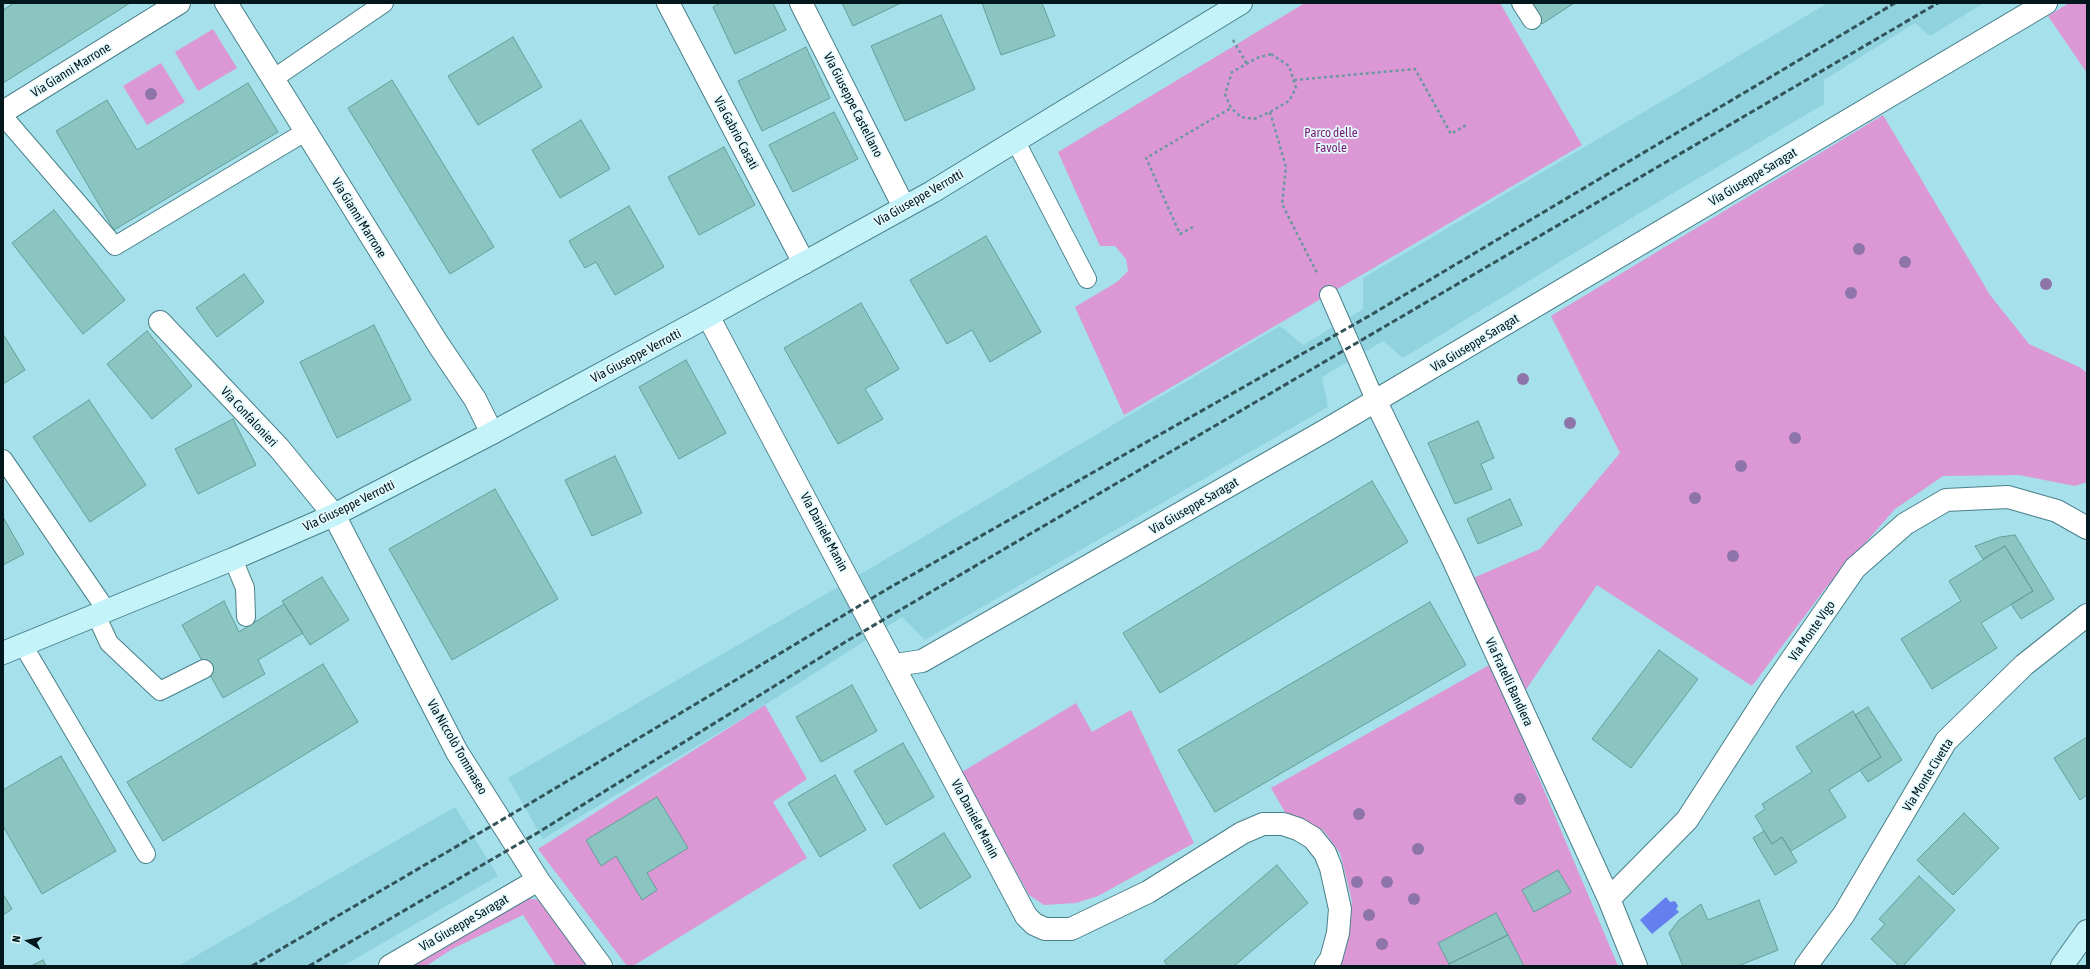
<!DOCTYPE html>
<meta charset="utf-8">
<style>
body{margin:0}
#map{position:relative;width:2090px;height:969px;overflow:hidden;background:#a6e0ea;font-family:"Asap Condensed",sans-serif}
canvas{display:block}
.frame{position:absolute;inset:0;border:4px solid #01171b;pointer-events:none}
.north{position:absolute;left:8px;top:921px;width:40px;height:40px;-webkit-text-stroke:3px #e4fafe;paint-order:stroke;rotate:280deg;font-size:11px;font-weight:700;line-height:16px;text-align:center;color:#01171b}
.north::after{content:'';display:block;margin:auto;width:14px;height:18px;background:#01171b;clip-path:polygon(50% 0,100% 100%,50% 72%,0 100%)}
</style>
<div id="map">
<canvas width="2090" height="969"></canvas>
<div class="frame"></div>
<div class="north">N</div>
</div>
<script>
const c = document.querySelector('canvas').getContext('2d');
c.lineJoin = 'round';
function fill(path, color) { c.fillStyle = color; c.fill(path, 'evenodd'); }
const poly = rows => new Path2D(rows.map(r => 'M' + r).join(''));
function strokePath(path, color, width, dash) { c.strokeStyle = color; c.lineWidth = width; c.lineCap = dash ? 'butt' : 'round'; c.setLineDash(dash || []); c.stroke(path); }
function write(font, color, halo, rows, align = 'center') {
  c.font = font + ' "Asap Condensed",sans-serif'; c.lineWidth = 3.5; c.setLineDash([]); c.textBaseline = 'middle'; c.strokeStyle = halo; c.fillStyle = color; for (const [text, x, y, turn = 0] of rows) {
    c.save(); c.translate(x, y); c.rotate((+turn || 0) * Math.PI / 180); c.textAlign = isNaN(turn) ? turn : align; if (halo) c.strokeText(text, 0, 0); c.fillText(text, 0, 0); c.restore();
  }
}
fill(poly([
 [1828,3,1984,3,1930,36,1915,23,1824,80,1824,104,1643,211,1403,358,1383,341,1322,377,1328,407,925,640,902,617,765,705,543,839,508,778,864,572,1280,326,1303,345,1363,309,1363,278],
 [455,807,498,876,343,966,178,966]
]), '#90d3df');
fill(poly([
 [1305,3,1500,3,1582,145,1124,415,1075,307,1117,282,1128,271,1126,259,1115,246,1100,246,1058,152],
 [2069,3,2087,3,2087,73,2048,16],
 [213,29,237,68,198,91,175,52],
 [161,63,185,102,147,125,123,86],
 [1883,115,1990,295,2029,344,2081,368,2087,373,2087,482,2075,486,2019,475,1943,476,1895,509,1825,589,1752,686,1597,585,1525,691,1471,579,1540,549,1620,453,1551,316],
 [1491,664,1618,966,1335,966,1344,950,1352,901,1340,853,1323,830,1286,814,1271,788],
 [1076,703,1092,732,1131,710,1194,843,1098,896,1076,903,1044,905,1029,895,962,772],
 [765,705,807,779,773,802,807,858,633,966,627,966,538,849],
 [520,897,545,901,593,966,556,966,523,915,454,948,426,966,401,966]
]), '#db98d4');
fill(poly([
 [1666,897,1670,902,1675,901,1678,906,1676,909,1679,912,1652,934,1640,920]
]), '#6480ef');
const building = poly([
 [14,3,130,3,3,83,3,10,14,3],
 [720,3,773,3,786,30,735,54,713,7,720,3],
 [842,3,901,3,853,26,842,3],
 [982,3,1042,3,1055,36,1001,55,982,3],
 [1529,3,1574,3,1542,24,1529,3],
 [941,15,975,89,905,121,871,46,941,15],
 [513,37,542,87,478,125,448,76,513,37],
 [806,47,830,98,762,131,738,81,806,47],
 [392,80,494,247,450,274,348,108,392,80],
 [248,83,278,132,114,230,56,131,107,100,137,150,248,83],
 [834,112,858,159,793,192,769,145,834,112],
 [581,120,610,169,560,198,532,150,581,120],
 [724,147,755,205,699,235,668,177,724,147],
 [629,206,664,267,615,295,596,262,585,268,569,241,629,206],
 [54,210,125,300,83,334,12,243,54,210],
 [986,236,1041,332,990,362,972,330,947,344,910,280,986,236],
 [244,274,264,302,217,337,196,308,244,274],
 [861,303,899,369,865,389,883,419,838,444,784,348,861,303],
 [374,325,411,400,337,438,300,362,374,325],
 [147,331,192,386,152,419,107,364,147,331],
 [3,334,25,370,3,384,3,334],
 [686,360,726,433,679,459,639,387,686,360],
 [89,400,146,485,90,522,33,437,89,400],
 [233,419,256,465,198,494,175,449,233,419],
 [1478,421,1494,458,1481,464,1492,489,1455,504,1428,443,1478,421],
 [615,456,642,513,592,536,565,480,615,456],
 [1372,481,1408,542,1160,693,1123,633,1372,481],
 [495,489,558,599,452,660,389,549,495,489],
 [1510,499,1522,525,1478,544,1467,519,1510,499],
 [3,517,24,554,3,565,3,517],
 [2015,535,2054,599,2021,619,2011,604,2033,591,2005,546,1983,559,1975,546,2000,537,2015,535],
 [2005,546,2033,591,1981,623,1997,648,1932,689,1901,639,1961,601,1949,581,2005,546],
 [322,577,349,620,310,645,282,601,322,577],
 [224,601,239,632,284,604,303,633,258,660,265,674,223,698,182,625,224,601],
 [1430,602,1466,665,1215,812,1178,750,1430,602],
 [1659,650,1698,679,1631,768,1592,739,1659,650],
 [323,664,358,722,163,841,127,782,323,664],
 [852,685,877,731,821,762,796,717,852,685],
 [1868,707,1902,760,1868,782,1860,770,1881,757,1855,715,1868,707],
 [1853,711,1881,757,1829,790,1846,817,1791,851,1782,837,1772,844,1755,816,1765,809,1762,804,1812,772,1796,747,1853,711],
 [2087,737,2087,795,2080,800,2054,758,2087,737],
 [903,743,934,797,886,825,854,771,903,743],
 [61,756,116,851,42,894,3,826,3,790,61,756],
 [835,775,866,830,820,857,788,803,835,775],
 [657,797,688,848,647,873,657,890,642,900,616,856,601,866,586,840,657,797],
 [1964,813,1999,848,1953,895,1917,860,1964,813],
 [1764,831,1772,844,1782,837,1797,862,1775,875,1753,838,1764,831],
 [944,833,971,877,920,909,893,865,944,833],
 [1277,865,1308,903,1234,966,1168,966,1164,961,1277,865],
 [1558,870,1571,892,1534,912,1522,890,1558,870],
 [1919,876,1955,910,1903,966,1899,966,1871,939,1885,924,1879,919,1919,876],
 [3,894,12,909,3,915,3,894],
 [1759,900,1778,950,1738,966,1683,966,1669,933,1679,920,1701,904,1708,920,1759,900],
 [1496,913,1508,935,1449,964,1438,943,1496,913],
 [1508,935,1524,966,1449,966,1449,964,1508,935],
 [43,960,46,966,31,966,43,960]
]);
fill(building, '#8bc5c1');
strokePath(building, '#659e9a', 1);
const lane = poly([
 [1521,3,1532,20],
 [273,79,384,3],
 [3,116,115,246,305,132],
 [1016,142,1087,279],
 [1329,295,1376,402],
 [3,459,107,611],
 [233,559,245,588,246,617],
 [96,615,109,643,160,691,204,669],
 [23,645,146,854]
]);
const street = poly([
 [226,3,438,344,475,399,492,433],
 [668,3,804,263],
 [801,3,904,207],
 [3,112,179,3],
 [708,316,1026,916,1034,924,1045,929,1071,929,1148,892,1242,833,1263,824,1283,824,1298,829,1313,838,1325,853,1331,868,1340,909,1338,933,1331,959,1326,966],
 [160,322,279,448,334,515,457,752,538,880,601,966],
 [1376,402,1452,557,1609,899,1636,966],
 [895,665,922,661,1328,429,2046,3],
 [1609,899,1687,820,1772,688,1855,568,1905,524,1946,500,2008,497,2057,511,2087,528],
 [390,966,538,880],
 [1806,966,1844,914,1946,741,2024,665,2087,615]
]);
const secondary = poly([
 [3,653,233,559,334,515,492,433,708,316,932,192,1241,3],
 [2062,966,2087,931]
]);
strokePath(lane, '#49808a', 20);
strokePath(street, '#49808a', 24);
strokePath(secondary, '#49808a', 24);
strokePath(poly([
 [1233,40,1247,64],
 [1271,54,1289,66,1296,88,1289,101,1270,112,1254,119,1241,117,1231,108,1225,94,1232,72,1257,58,1271,54],
 [1294,80,1415,69,1451,134,1468,124],
 [1270,112,1286,167,1282,204,1317,273],
 [1193,227,1180,234,1146,158,1231,108]
]), '#6b98a0', 2.5, [3, 3]);
strokePath(lane, '#fff', 18);
strokePath(street, '#fff', 22);
strokePath(secondary, '#c4f3fa', 22);
strokePath(poly([
 [252,966,524,807,889,588,1369,316,1895,3],
 [309,966,539,832,847,641,1938,3]
]), '#325359', 3, [6, 3]);
c.fillStyle = '#8d75a9';
for (const [x, y] of [
 [151,94],
 [1859,249],
 [1905,262],
 [2046,284],
 [1851,293],
 [1523,379],
 [1570,423],
 [1795,438],
 [1741,466],
 [1695,498],
 [1733,556],
 [1520,799],
 [1359,814],
 [1418,849],
 [1357,882],
 [1387,882],
 [1414,899],
 [1369,915],
 [1382,944]
]) { c.beginPath(); c.arc(x, y, 6, 0, 2 * Math.PI); c.fill(); }
write('13px', '#01171b', '#e4fafe', [
 ["Via Gianni Marrone",71,70,-32],
 ["Via Giuseppe Castellano",853,105,63],
 ["Via Gabrio Casati",736,133,62],
 ["Via Giuseppe Saragat",1753,177,-31],
 ["Via Giuseppe Verrotti",919,198,-30],
 ["Via Gianni Marrone",359,218,58],
 ["Via Giuseppe Saragat",1475,343,-31],
 ["Via Giuseppe Verrotti",636,356,-28],
 ["Via Confalonieri",249,417,47],
 ["Via Giuseppe Verrotti",349,506,-26],
 ["Via Giuseppe Saragat",1194,506,-30],
 ["Via Daniele Manin",824,532,62],
 ["Via Monte Vigo",1812,631,-55],
 ["Via Fratelli Bandiera",1509,682,65],
 ["Via Niccolò Tommaseo",457,747,60],
 ["Via Monte Civetta",1928,775,-58],
 ["Via Daniele Manin",975,819,62],
 ["Via Giuseppe Saragat",464,923,-30]
]);
write('13px', '#781d73', '#e4fafe', [
 ["Parco delle",1331,133],
 ["Favole",1331,148]
]);
</script>
